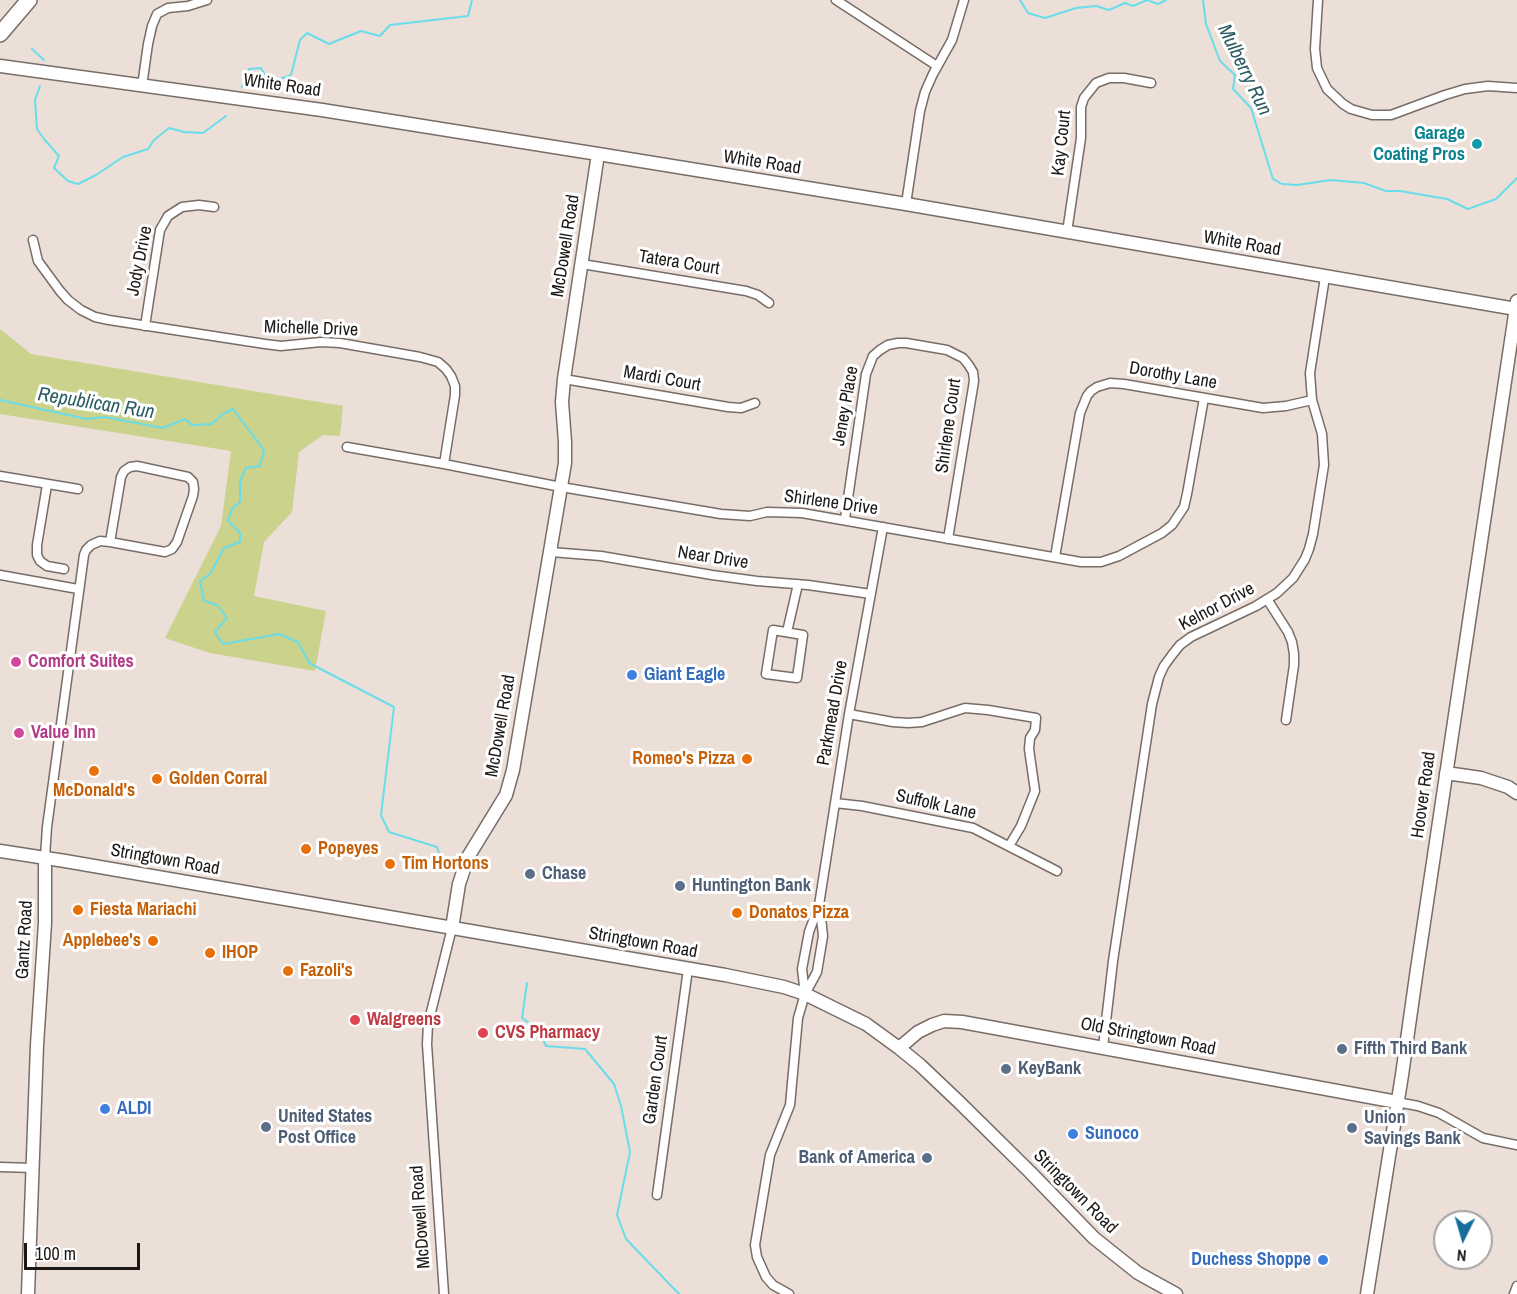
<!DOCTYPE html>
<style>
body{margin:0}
#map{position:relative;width:1517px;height:1294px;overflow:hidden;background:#ebdfd8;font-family:"Archivo Narrow",sans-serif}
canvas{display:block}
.north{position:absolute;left:1433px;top:1210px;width:60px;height:60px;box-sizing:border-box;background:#fff;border:2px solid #a4a3a1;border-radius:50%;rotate:185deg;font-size:16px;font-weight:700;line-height:24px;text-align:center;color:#1c1815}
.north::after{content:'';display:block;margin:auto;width:21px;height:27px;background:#156d9d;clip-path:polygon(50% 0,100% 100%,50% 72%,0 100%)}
.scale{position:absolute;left:24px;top:1243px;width:116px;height:27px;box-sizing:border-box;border:3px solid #1c1815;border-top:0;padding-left:8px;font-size:18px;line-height:21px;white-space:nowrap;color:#1c1815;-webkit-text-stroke:4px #fff;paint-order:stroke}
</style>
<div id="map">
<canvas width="1517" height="1294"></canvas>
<div class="north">N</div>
<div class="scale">100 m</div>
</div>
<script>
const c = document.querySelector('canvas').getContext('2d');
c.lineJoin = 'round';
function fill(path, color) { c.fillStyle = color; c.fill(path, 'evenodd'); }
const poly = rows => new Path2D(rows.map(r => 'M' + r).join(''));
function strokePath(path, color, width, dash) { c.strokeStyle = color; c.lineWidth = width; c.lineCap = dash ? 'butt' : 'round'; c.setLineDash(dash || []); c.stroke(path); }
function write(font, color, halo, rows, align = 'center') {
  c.font = font + ' "Archivo Narrow",sans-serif'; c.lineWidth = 6; c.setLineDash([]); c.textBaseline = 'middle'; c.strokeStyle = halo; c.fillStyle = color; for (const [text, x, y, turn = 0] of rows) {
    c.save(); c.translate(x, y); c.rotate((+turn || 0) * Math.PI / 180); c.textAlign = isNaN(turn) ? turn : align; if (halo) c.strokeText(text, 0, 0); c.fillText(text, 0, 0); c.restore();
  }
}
fill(poly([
 [0,329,31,354,343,406,340,436,323,435,299,452,292,512,264,542,254,596,326,611,315,671,210,653,165,638,221,526,231,451,0,414]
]), '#cad28b');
strokePath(poly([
 [1020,0,1028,13,1045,18,1076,8,1096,6,1109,10,1125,3,1133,6,1147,0,1158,4,1166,0],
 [1203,0,1206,24,1220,61,1235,75,1233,89,1251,108,1273,179,1282,184,1297,185,1331,180,1364,183,1386,191,1400,191,1447,199,1468,209,1496,199,1517,178],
 [32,49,44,60],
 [40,86,35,100,37,129,44,139,59,156,54,168,68,181,78,184,96,175,123,157,148,149,154,140,169,128,184,132,203,133,226,116],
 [242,87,249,69,261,68,269,83,291,75,300,40,307,33,329,44,361,31,380,36,390,25,468,16,472,0],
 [0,400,86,419,105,417,163,428,185,419,192,425,212,424,223,414,233,409,264,450,260,466,246,468,240,481,240,502,232,509,228,521,240,533,240,542,224,548,210,574,200,581,204,601,217,605,227,618,215,632,223,644,279,634,298,642,309,663,394,707,381,815,389,832,437,847,443,865],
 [527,983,522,1018,538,1029,546,1046,585,1049,614,1084,621,1106,630,1152,617,1215,626,1239,679,1294]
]), '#69dde9', 2);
const street = poly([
 [836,0,937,66],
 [1318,0,1315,49,1317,68,1327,89,1343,104,1351,109,1372,115,1391,115,1445,95,1465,89,1488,86,1517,88],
 [142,86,148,44,152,26,157,14,168,8,188,6,207,0],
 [906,204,920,111,925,92,933,74,952,40,964,0],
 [1067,232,1081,138,1081,107,1084,98,1096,83,1109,78,1124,78,1151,83],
 [33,240,38,261,60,291,68,300,81,310,95,317,109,320,265,344,281,346,321,342,340,343,420,357,438,362,446,369,451,376,455,386,455,395,444,464],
 [582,264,746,291,758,295,769,303],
 [145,326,160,230,168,216,182,207,199,205,214,207],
 [564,379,728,407,741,408,755,403],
 [347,447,444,464,561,487,721,514,750,516,767,512,802,513,1081,562,1101,562,1119,556,1162,533,1172,525,1184,507,1187,494,1204,398],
 [137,466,188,477,193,482,194,489,193,496,177,542,172,549,165,552,110,542,121,477,124,471,130,467,137,466],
 [0,476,78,489],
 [47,485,37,545,37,555,40,561,47,566,64,569],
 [845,519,866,374,873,356,880,350,888,345,898,343,906,343,947,350,963,358,968,364,973,372,974,381,948,539],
 [551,552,601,556,712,575,757,581,808,585,871,594],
 [1055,557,1080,413,1087,396,1091,391,1097,387,1110,383,1124,384,1263,408,1286,406,1312,400],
 [0,575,78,589],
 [1267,599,1288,632,1292,642,1294,654,1294,665,1286,720],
 [773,630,803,635,797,678,766,674,773,630],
 [787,632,798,584],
 [849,714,893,722,908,723,922,722,965,708,988,710,1036,718,1035,730,1030,738,1029,749,1035,791,1021,826,1009,846],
 [835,803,862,806,973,828,1057,871],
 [45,857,47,827,84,555,86,550,91,545,100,541,110,542],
 [805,994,802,969,809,932,819,905,849,714,883,527],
 [1103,1047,1113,961,1152,704,1159,677,1164,666,1172,655,1180,645,1191,637,1256,606,1277,593,1293,578,1305,559,1309,549,1313,534,1324,465,1322,434,1312,400,1310,373,1325,277],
 [1397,1102,1418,1106,1439,1113,1483,1138,1517,1145],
 [0,1167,33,1168],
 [657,1195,688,969],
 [444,1294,427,1044,428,1024,452,928],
 [789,1294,773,1285,766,1277,757,1257,755,1245,770,1155,790,1105,798,1018,805,994,817,972,823,936,820,908],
 [1514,1294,1517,1286]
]);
const secondary = poly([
 [0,66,322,110,598,154,906,204,1516,309],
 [1446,773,1481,778,1508,787,1517,793],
 [0,851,65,861,725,975,784,987,805,994,866,1024,899,1048,920,1065,959,1102,1030,1172,1094,1238,1138,1273,1176,1294],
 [452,928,459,884,468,857,506,795,513,770,565,463,565,442,562,402,564,379,598,154],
 [899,1048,918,1032,932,1025,944,1021,962,1022,1397,1102],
 [28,1294,37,1045,45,923,45,857],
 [1367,1294,1402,1075,1417,969,1517,301]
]);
const highway = poly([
 [0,34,29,0]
]);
strokePath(street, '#786d66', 11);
strokePath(secondary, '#786d66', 15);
strokePath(highway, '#786d66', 18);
strokePath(street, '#fff', 8);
strokePath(secondary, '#fff', 12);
strokePath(highway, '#fff', 15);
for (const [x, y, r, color] of [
 [1477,144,6,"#0f9aa8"],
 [16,662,6,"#d1479c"],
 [632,675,6,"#3f7fe0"],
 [19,733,6,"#d1479c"],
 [747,759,6,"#e8710a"],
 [94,771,6,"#e8710a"],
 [157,779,6,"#e8710a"],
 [306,849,6,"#e8710a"],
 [390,864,6,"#e8710a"],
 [530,874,6,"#5c6f8a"],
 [680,886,6,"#5c6f8a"],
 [78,910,6,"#e8710a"],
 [737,913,6,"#e8710a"],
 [153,941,6,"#e8710a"],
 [210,953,6,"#e8710a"],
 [288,971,6,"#e8710a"],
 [355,1020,6,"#e0444e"],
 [483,1033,6,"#e0444e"],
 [1342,1049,6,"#5c6f8a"],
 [1006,1069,6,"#5c6f8a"],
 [105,1109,6,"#3f7fe0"],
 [266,1127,6,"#5c6f8a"],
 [1352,1128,6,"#5c6f8a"],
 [1073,1134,6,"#3f7fe0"],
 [927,1158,6,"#5c6f8a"],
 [1323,1260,6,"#3f7fe0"]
]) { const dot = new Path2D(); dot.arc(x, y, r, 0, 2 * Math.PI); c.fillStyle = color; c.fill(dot); strokePath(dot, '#fff', 2); }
write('18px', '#1c1815', '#fff', [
 ["White Road",282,86,8],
 ["Kay Court",1062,143,-84],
 ["White Road",762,163,9],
 ["White Road",1242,244,10],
 ["McDowell Road",566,246,-81],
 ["Jody Drive",140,261,-79],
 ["Tatera Court",679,263,9],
 ["Michelle Drive",311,329,2],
 ["Dorothy Lane",1173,376,10],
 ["Mardi Court",662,379,10],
 ["Jeney Place",846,406,-80],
 ["Shirlene Court",949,426,-82],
 ["Shirlene Drive",831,503,8],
 ["Near Drive",713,558,9],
 ["Kelnor Drive",1217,607,-28],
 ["Parkmead Drive",833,713,-80],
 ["McDowell Road",501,726,-80],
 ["Hoover Road",1424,795,-82],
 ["Suffolk Lane",936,805,13],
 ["Stringtown Road",165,860,10],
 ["Gantz Road",25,940,-87],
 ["Stringtown Road",643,943,10],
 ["Old Stringtown Road",1148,1037,11],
 ["Garden Court",656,1080,-82],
 ["Stringtown Road",1075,1192,45],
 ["McDowell Road",421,1217,-94]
]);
write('bold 18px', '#0d838f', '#fff', [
 ["Garage",1465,134],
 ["Coating Pros",1465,155]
], 'right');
write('bold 18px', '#b23c85', '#fff', [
 ["Comfort Suites",28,662],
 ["Value Inn",31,733]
], 'left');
write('bold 18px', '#366cbe', '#fff', [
 ["Giant Eagle",644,675],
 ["ALDI",117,1109],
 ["Sunoco",1085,1134],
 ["Duchess Shoppe",1311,1260,"right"]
], 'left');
write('bold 18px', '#c56008', '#fff', [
 ["Romeo's Pizza",735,759,"right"],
 ["Golden Corral",169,779],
 ["McDonald's",94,791,"center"],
 ["Popeyes",318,849],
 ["Tim Hortons",402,864],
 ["Fiesta Mariachi",90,910],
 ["Donatos Pizza",749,913],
 ["Applebee's",141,941,"right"],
 ["IHOP",222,953],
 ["Fazoli's",300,971]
], 'left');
write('bold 18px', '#4e5e75', '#fff', [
 ["Chase",542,874],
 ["Huntington Bank",692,886],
 ["Fifth Third Bank",1354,1049],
 ["KeyBank",1018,1069],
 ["United States",278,1117],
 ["Post Office",278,1138],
 ["Union",1364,1118],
 ["Savings Bank",1364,1139],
 ["Bank of America",915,1158,"right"]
], 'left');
write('bold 18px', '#be3a42', '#fff', [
 ["Walgreens",367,1020],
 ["CVS Pharmacy",495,1033]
], 'left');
write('italic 20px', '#2a5c62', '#fff', [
 ["Mulberry Run",1244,70,64],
 ["Republican Run",96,404,9]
]);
</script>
